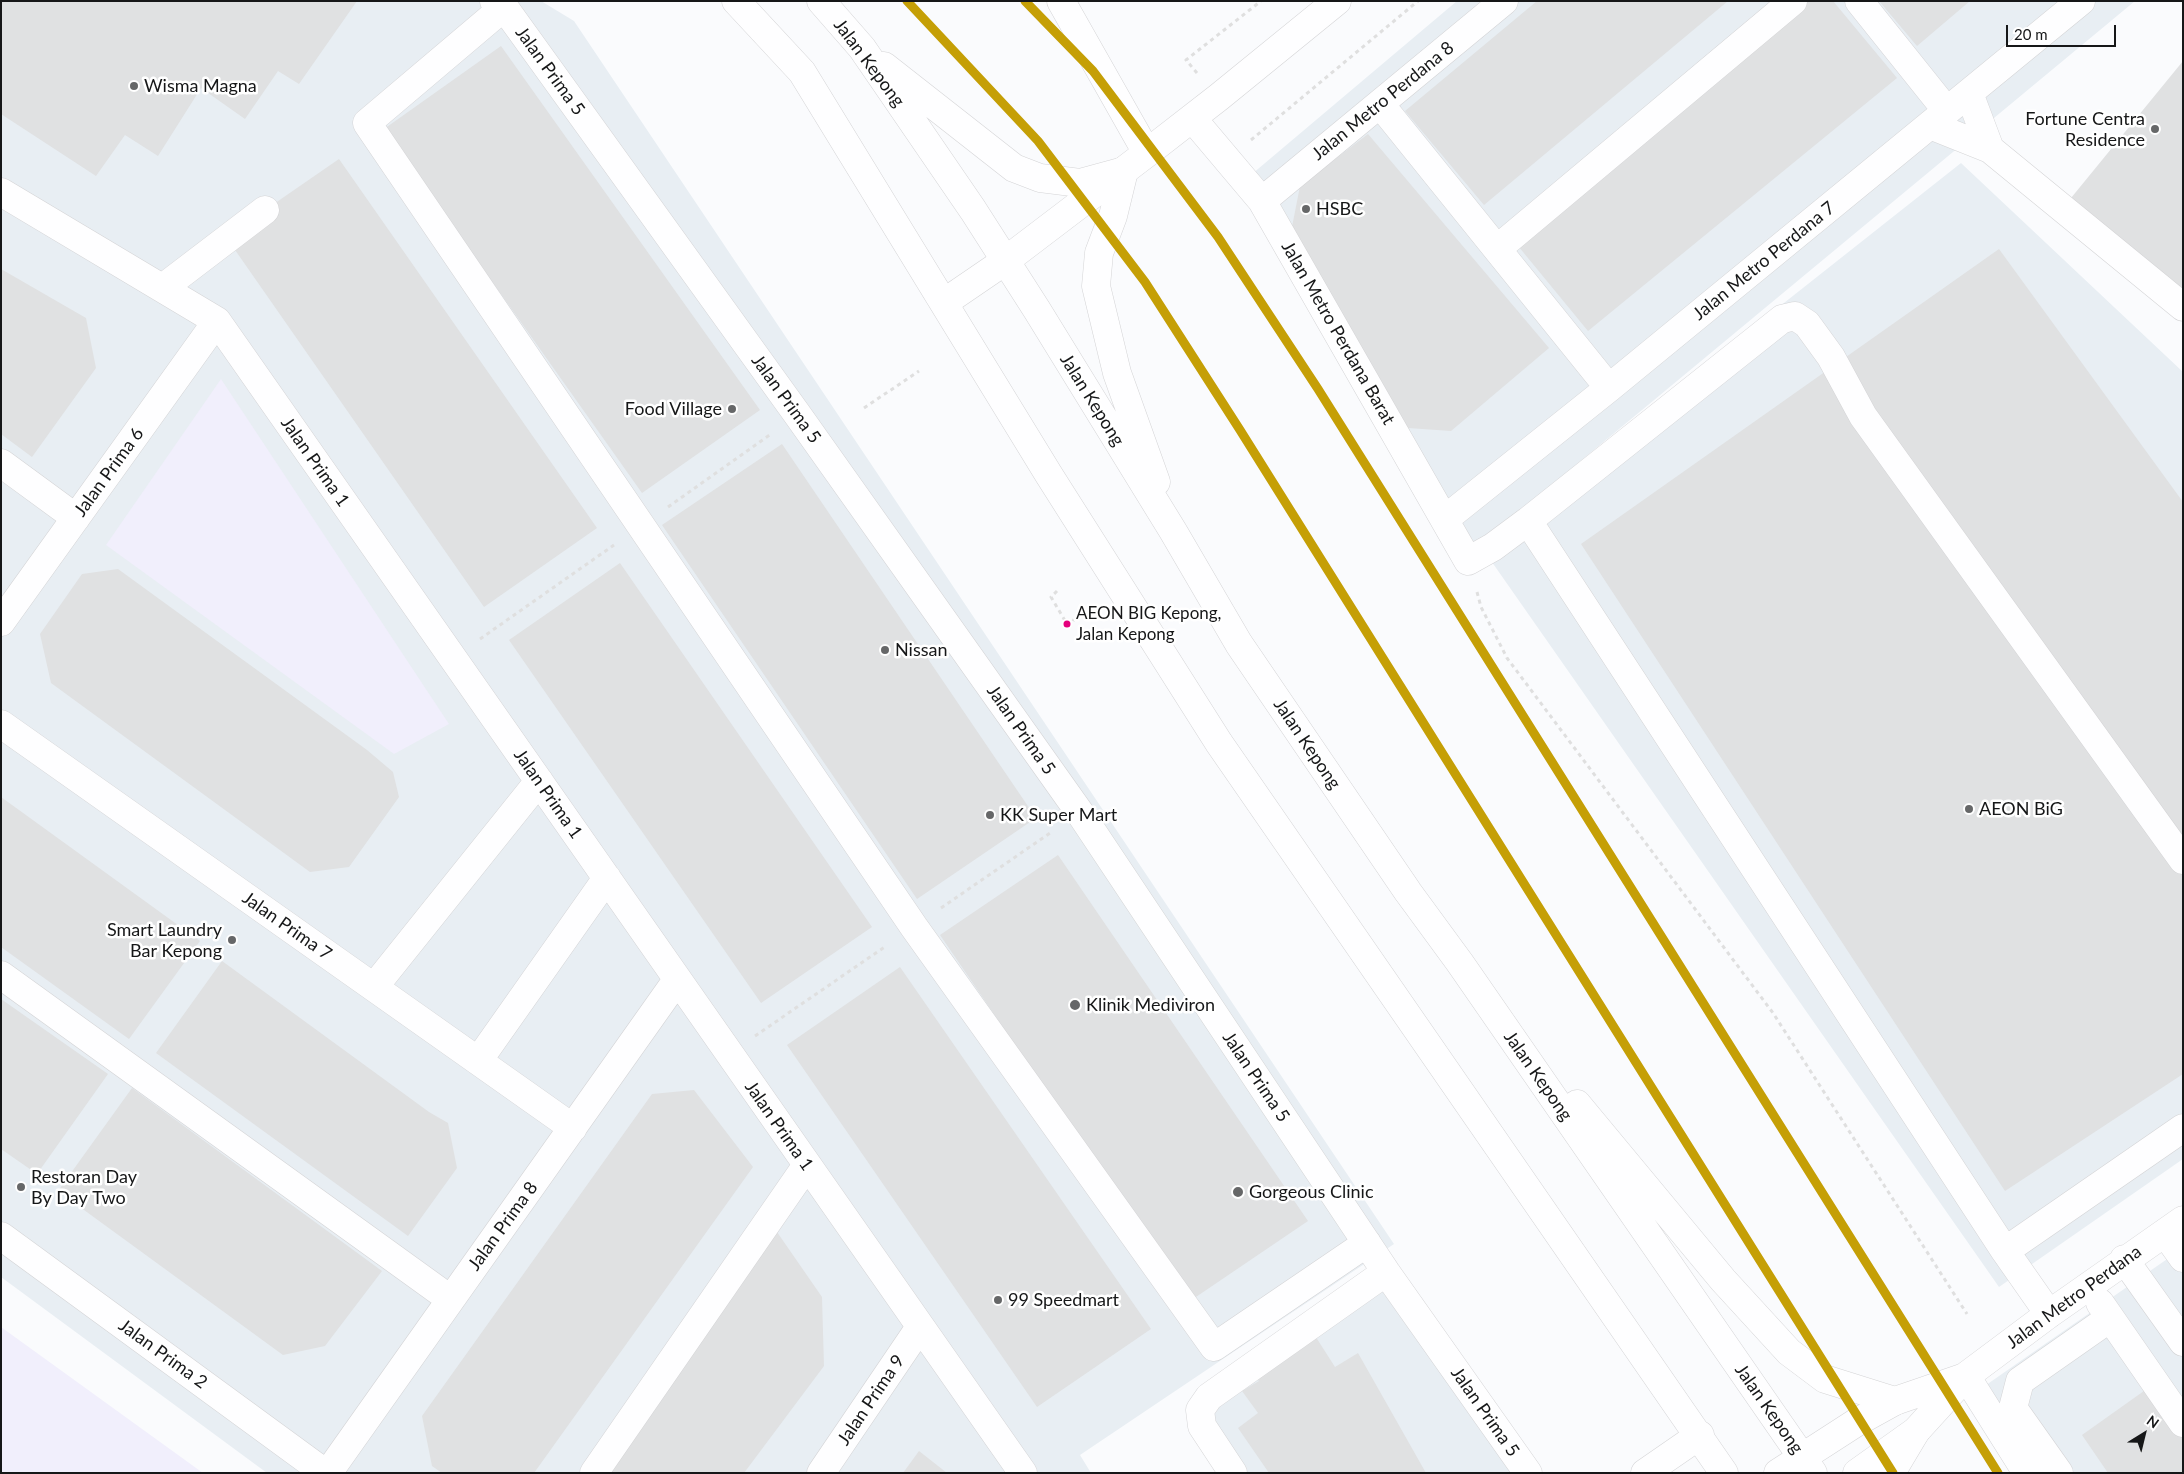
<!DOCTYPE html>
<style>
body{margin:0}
#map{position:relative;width:2184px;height:1474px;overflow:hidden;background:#fafbfd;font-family:Lato,sans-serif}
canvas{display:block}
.frame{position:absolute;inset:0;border:2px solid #161718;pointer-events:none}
.north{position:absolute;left:2119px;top:1409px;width:50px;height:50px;-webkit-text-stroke:4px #fff;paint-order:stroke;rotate:36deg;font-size:14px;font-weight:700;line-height:20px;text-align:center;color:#161718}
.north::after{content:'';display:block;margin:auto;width:18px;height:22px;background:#161718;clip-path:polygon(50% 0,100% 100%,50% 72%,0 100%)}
.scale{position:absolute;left:2006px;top:25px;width:110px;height:22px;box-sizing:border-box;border:2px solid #161718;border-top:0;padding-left:6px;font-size:15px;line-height:18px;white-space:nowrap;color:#161718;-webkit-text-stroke:4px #fff;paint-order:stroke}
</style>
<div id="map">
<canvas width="2184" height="1474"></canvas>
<div class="frame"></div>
<div class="north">N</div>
<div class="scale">20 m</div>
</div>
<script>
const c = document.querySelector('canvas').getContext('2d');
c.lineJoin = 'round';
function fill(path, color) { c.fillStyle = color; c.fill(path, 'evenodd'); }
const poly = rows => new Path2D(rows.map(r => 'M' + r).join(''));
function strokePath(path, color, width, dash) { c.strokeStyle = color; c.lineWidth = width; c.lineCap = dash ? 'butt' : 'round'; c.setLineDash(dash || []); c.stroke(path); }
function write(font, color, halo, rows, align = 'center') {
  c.font = font + ' Lato,sans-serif'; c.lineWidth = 5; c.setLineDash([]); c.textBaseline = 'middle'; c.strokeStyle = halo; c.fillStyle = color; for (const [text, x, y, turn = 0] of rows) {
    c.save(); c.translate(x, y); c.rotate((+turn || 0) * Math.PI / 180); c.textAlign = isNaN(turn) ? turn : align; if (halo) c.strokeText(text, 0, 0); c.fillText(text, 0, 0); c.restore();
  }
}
fill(poly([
 [1,1,541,1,574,21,1394,1244,1080,1455,1091,1473,267,1473,1,1277],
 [1457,1,2135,1,1507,522,1961,163,2183,372,2183,1159,1999,1287,1480,545,1461,556,1239,185],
 [2183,1248,2183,1473,2013,1473,1966,1399],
 [1380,1288,1512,1473,1245,1473,1211,1424,1211,1411]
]), '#e8eef3');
fill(poly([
 [221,379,449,724,394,754,106,545],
 [1,1327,203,1473,1,1473]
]), '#f1effc');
fill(poly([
 [1,1,357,1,299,84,278,71,245,119,201,88,158,156,125,135,96,176,1,114],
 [1537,1,1728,1,1484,205,1405,111],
 [1807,1,1833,1,1897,78,1588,331,1514,241],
 [1879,1,1970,1,1917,46],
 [501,46,760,410,642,493,384,129],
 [2183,61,2183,289,2071,198],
 [1368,134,1549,348,1451,431,1408,428,1291,232,1300,186],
 [339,159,597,528,484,607,226,237],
 [1999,249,2183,502,2183,1074,2005,1191,1581,544],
 [1,269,86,318,96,368,32,457,1,434],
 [782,444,1036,818,917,899,662,525],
 [620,563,872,927,761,1003,509,640],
 [118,569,367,750,393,772,399,797,349,867,310,872,51,683,40,634,82,574],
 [1,797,200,941,129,1039,1,947],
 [1058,855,1308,1221,1190,1301,940,935],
 [222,961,429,1112,448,1123,457,1168,408,1236,156,1053],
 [900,967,1151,1329,1037,1407,787,1045],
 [1,999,108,1074,37,1174,1,1149],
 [132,1088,382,1271,325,1346,283,1355,58,1191],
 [694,1090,753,1167,534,1473,442,1473,432,1466,422,1416,652,1094],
 [777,1232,822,1297,824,1366,744,1473,599,1473],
 [1312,1331,1335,1367,1358,1353,1426,1473,1269,1473,1238,1428,1258,1413,1242,1391,1259,1381,1250,1372],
 [2158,1381,2183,1415,2183,1473,2108,1473,2082,1435],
 [919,1451,947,1473,903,1473]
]), '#e0e1e2');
const minor = poly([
 [494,1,504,7,797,414,1080,813,1386,1272,1528,1473],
 [1061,1,1147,153],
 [1859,1,1947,111],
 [504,7,367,123,914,927,1214,1347,1367,1243],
 [1969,93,1990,149],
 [1380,104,1609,388],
 [1192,118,1262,201,1468,561,1493,547,1528,521,1782,319,1795,316,1807,324,1831,357,1863,416,2183,860],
 [1930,125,1990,149,2183,307],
 [1,192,217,321,1023,1473],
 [1262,201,1504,1],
 [1497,249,1793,1],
 [164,287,265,210],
 [945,302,1005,261,1147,153,1219,97,1337,1],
 [1,463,76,518],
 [1445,519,1609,388,2081,1],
 [1528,521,2005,1251,2049,1314],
 [1,622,217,321],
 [1,724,573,1128],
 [1,975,450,1299],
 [374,987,539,781],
 [478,1061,607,878],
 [2165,1233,2183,1258],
 [1,1236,325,1473],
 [2005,1251,2183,1128],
 [2124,1259,2183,1342],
 [2100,1303,2183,1423],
 [1966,1376,2027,1473],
 [328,1473,677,980],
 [594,1473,807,1165],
 [821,1473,920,1327],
 [1233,1473,1202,1426,1200,1410,1209,1397,1386,1272],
 [1645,1473,1700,1435],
 [1778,1473,1857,1422,1895,1401,1962,1378],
 [1857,1473,1916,1431,1966,1376,2049,1314,2183,1220],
 [2059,1473,2013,1408,2020,1381,2110,1318]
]);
const major = poly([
 [736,1,802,72,1049,475,1219,743,1724,1473],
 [821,1,862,48,973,210,1037,310,1173,531,1239,644,1408,892,1460,963,1813,1473],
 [884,66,1014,168,1040,178,1080,183,1124,171,1113,216,1099,253,1096,286,1117,373,1156,482],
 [1577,1104,1723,1280,1789,1352,1825,1379,1895,1401],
 [1891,1473,1916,1431]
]);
strokePath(minor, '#d4d4d6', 29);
strokePath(major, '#d4d4d6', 29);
strokePath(poly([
 [1197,73,1186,60,1261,1],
 [1251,140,1418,1],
 [864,408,919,371],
 [668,507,771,434],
 [1057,591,1051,597,1067,624,1072,624,1074,619],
 [1477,592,1481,607,1507,658,1773,1013,1967,1314],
 [480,639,614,545],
 [941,908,1053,831],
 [755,1036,886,946]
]), '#dfdfdf', 3, [4, 4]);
strokePath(minor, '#fefeff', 28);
strokePath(major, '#fefeff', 28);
strokePath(poly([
 [907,1,1038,141,1145,282,1240,430,1893,1473],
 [1025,1,1093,71,1218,237,1318,389,1998,1473]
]), '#c59f06', 9);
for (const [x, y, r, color] of [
 [134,86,5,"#666768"],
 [2155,129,5,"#666768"],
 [1306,209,5,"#666768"],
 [732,409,5,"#666768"],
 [1067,624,4.5,"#e5007d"],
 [885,650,5,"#666768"],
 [1969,809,5,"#666768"],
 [990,815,5,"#666768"],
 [232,940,5,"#666768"],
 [1075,1005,6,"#666768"],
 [21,1187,5,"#666768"],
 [1238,1192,6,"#666768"],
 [998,1300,5,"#666768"]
]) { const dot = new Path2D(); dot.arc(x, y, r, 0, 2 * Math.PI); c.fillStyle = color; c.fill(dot); strokePath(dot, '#fff', 2); }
write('17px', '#161718', '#fff', [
 ["AEON BIG Kepong,",1076,614],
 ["Jalan Kepong",1076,635]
], 'left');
write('18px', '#161718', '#fff', [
 ["Jalan Kepong",869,63,53],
 ["Jalan Prima 5",550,71,54],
 ["Jalan Metro Perdana 8",1383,101,-39],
 ["Jalan Metro Perdana 7",1764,261,-39],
 ["Jalan Metro Perdana Barat",1338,333,60],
 ["Jalan Prima 5",786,399,54],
 ["Jalan Kepong",1092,400,58],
 ["Jalan Prima 1",315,462,55],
 ["Jalan Prima 6",109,472,-54],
 ["Jalan Prima 5",1021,730,55],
 ["Jalan Kepong",1307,744,56],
 ["Jalan Prima 1",548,794,55],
 ["Jalan Prima 7",287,926,35],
 ["Jalan Kepong",1538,1076,55],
 ["Jalan Prima 5",1256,1077,56],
 ["Jalan Prima 1",779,1126,55],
 ["Jalan Prima 8",503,1226,-54],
 ["Jalan Metro Perdana",2074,1297,-36],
 ["Jalan Prima 2",163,1354,36],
 ["Jalan Prima 9",871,1400,-56],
 ["Jalan Kepong",1769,1409,55],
 ["Jalan Prima 5",1485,1412,55]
]);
write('18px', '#161718', '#fff', [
 ["Wisma Magna",144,86],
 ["Fortune Centra",2145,119,"right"],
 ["Residence",2145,140,"right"],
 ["HSBC",1316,209],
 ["Food Village",722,409,"right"],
 ["Nissan",895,650],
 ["AEON BiG",1979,809],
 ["KK Super Mart",1000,815],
 ["Smart Laundry",222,930,"right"],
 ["Bar Kepong",222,951,"right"],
 ["Klinik Mediviron",1086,1005],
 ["Restoran Day",31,1177],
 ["By Day Two",31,1198],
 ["Gorgeous Clinic",1249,1192],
 ["99 Speedmart",1008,1300]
], 'left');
</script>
